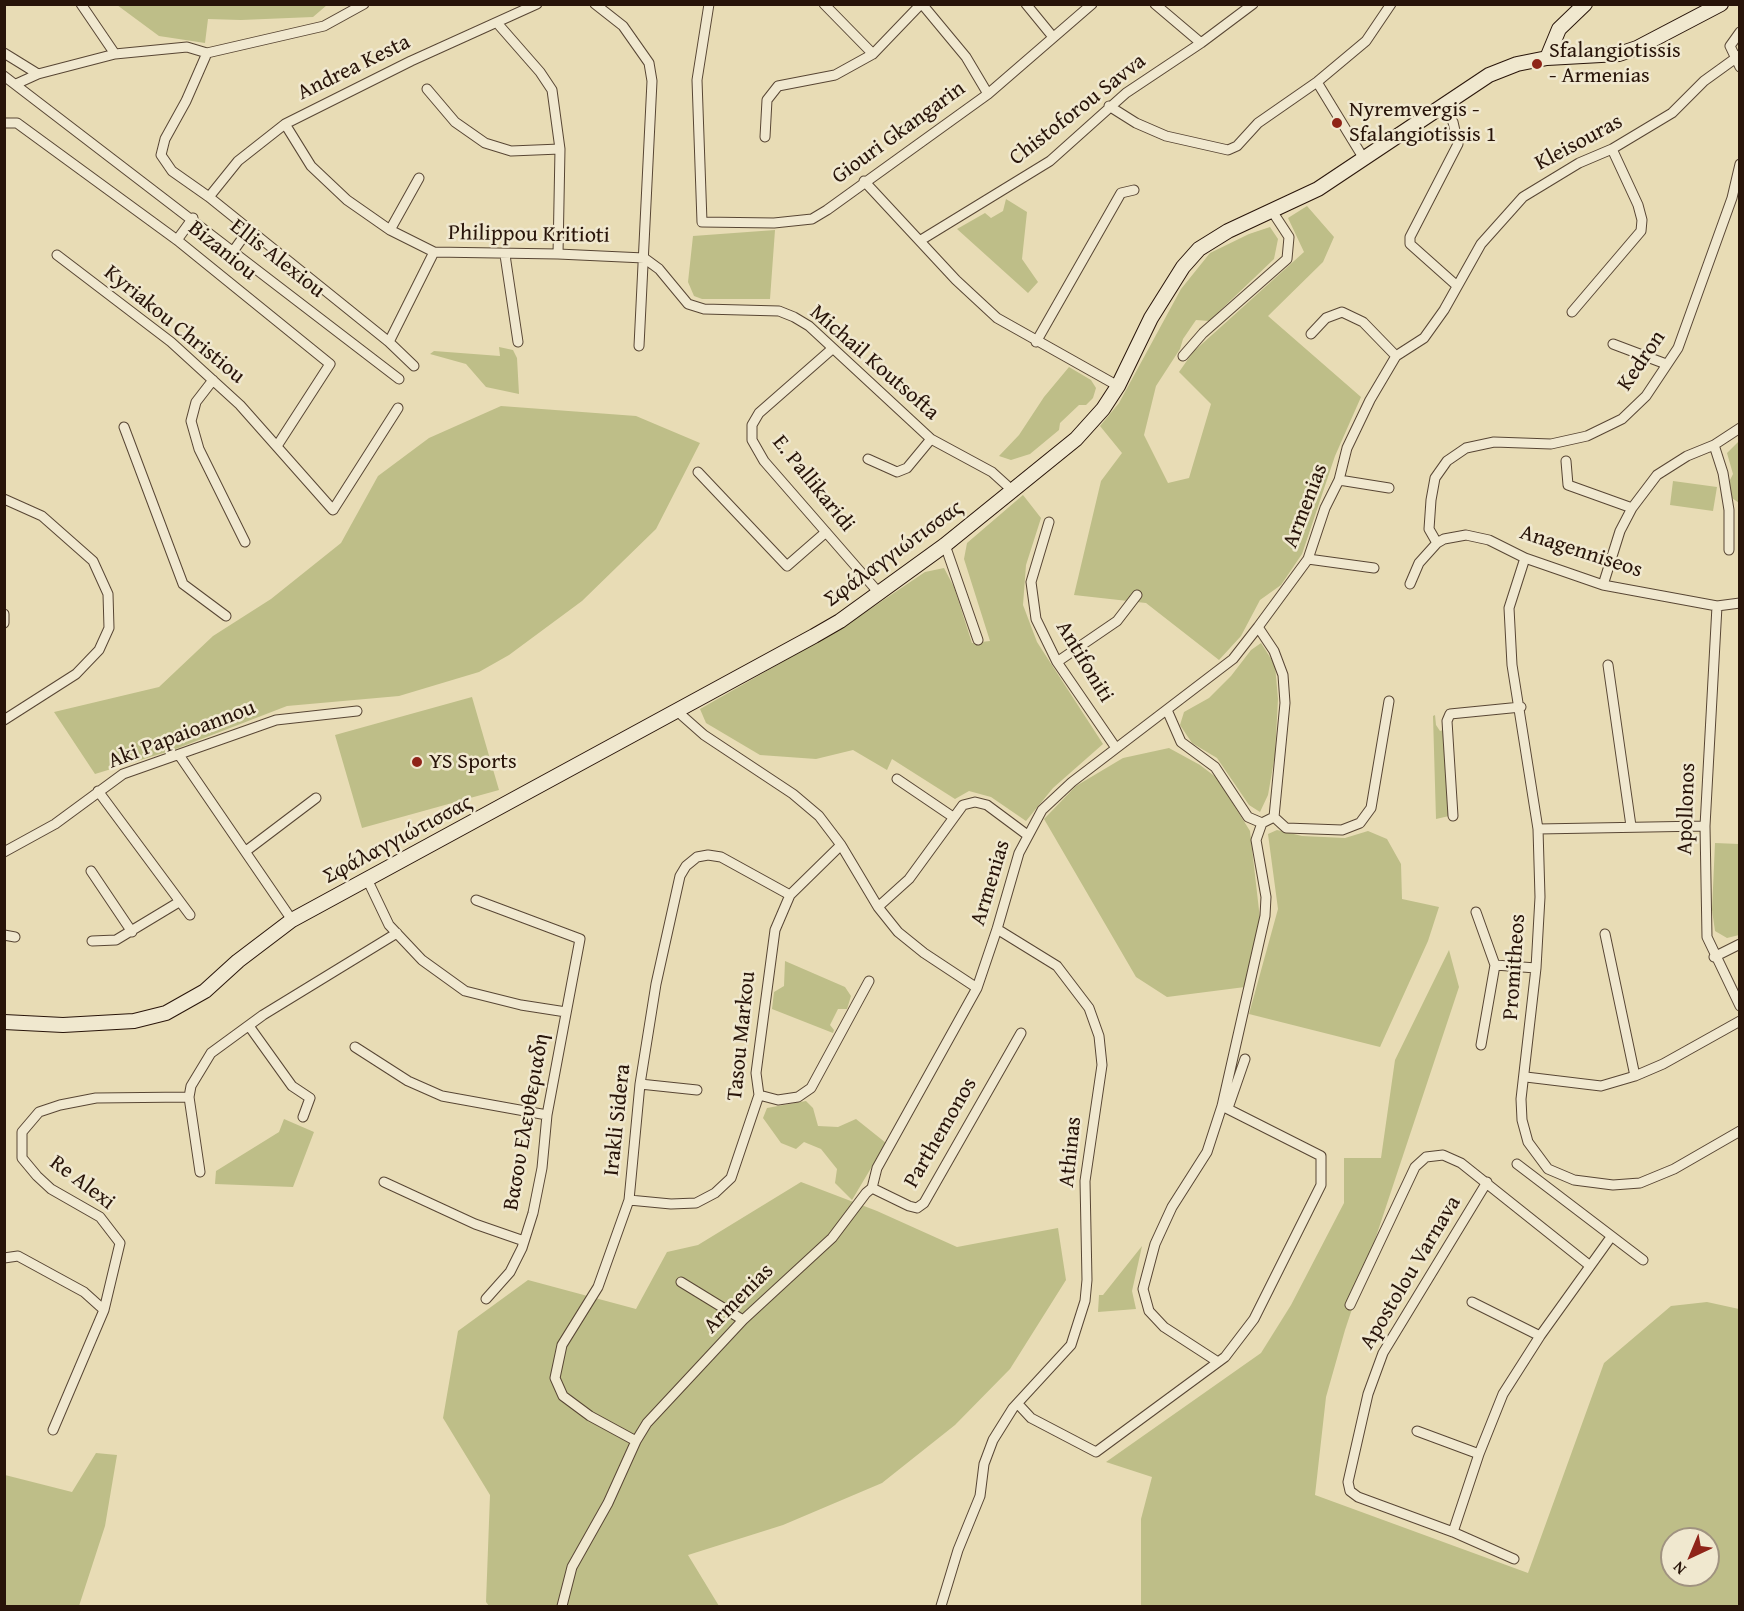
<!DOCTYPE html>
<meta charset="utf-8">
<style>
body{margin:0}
#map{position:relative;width:1744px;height:1611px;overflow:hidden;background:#e8dcb5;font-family:"Gentium Book Plus",serif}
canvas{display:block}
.frame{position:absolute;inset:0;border:6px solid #281409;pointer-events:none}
.north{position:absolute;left:1660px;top:1527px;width:60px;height:60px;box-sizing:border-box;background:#f0e8cf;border:2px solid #a09380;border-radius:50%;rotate:224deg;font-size:16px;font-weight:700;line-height:24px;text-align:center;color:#281409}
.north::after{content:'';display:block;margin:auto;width:21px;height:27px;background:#8f2418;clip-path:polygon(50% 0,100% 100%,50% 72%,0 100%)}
</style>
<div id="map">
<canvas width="1744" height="1611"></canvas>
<div class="frame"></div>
<div class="north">N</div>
</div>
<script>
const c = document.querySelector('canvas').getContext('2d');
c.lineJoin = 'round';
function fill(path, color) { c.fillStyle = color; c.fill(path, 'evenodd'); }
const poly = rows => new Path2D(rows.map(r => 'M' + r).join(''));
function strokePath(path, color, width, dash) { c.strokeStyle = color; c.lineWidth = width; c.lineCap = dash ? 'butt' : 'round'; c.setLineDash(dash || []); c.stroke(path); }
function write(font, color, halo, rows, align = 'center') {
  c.font = font + ' "Gentium Book Plus",serif'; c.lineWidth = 5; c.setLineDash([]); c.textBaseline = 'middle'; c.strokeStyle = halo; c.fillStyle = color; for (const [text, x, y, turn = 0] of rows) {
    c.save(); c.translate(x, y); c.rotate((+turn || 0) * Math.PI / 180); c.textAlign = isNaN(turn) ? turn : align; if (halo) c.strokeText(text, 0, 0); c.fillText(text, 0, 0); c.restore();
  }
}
fill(poly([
 [117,5,327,5,313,17,241,20,208,19,205,43,159,36],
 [1006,199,1027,212,1022,259,1038,282,1028,293,957,229,985,213,991,218,1003,211],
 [1307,206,1334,237,1323,262,1268,316,1361,397,1335,456,1302,554,1281,585,1260,600,1241,636,1219,660,1146,603,1074,595,1101,481,1122,453,1100,426,1119,403,1181,289,1210,253,1249,234,1270,227,1278,239,1274,259,1209,321,1196,320,1183,339,1180,349,1156,386,1144,435,1168,483,1189,478,1211,404,1179,372,1193,352,1304,252,1288,218],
 [775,230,770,299,702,299,694,296,688,282,693,236],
 [499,347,513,350,517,358,519,394,486,387,466,364,430,354,434,351,500,356],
 [1069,367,1091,380,1096,388,1093,398,1086,405,1079,405,1060,423,1059,430,1030,454,1011,460,999,456,1019,435,1044,397],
 [501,406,636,416,700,443,656,529,582,601,509,655,479,672,399,696,287,706,173,750,95,774,54,712,159,687,213,636,271,599,341,543,378,476,429,438],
 [1739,441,1740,503,1739,503,1732,498,1728,484,1733,474,1727,453],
 [1673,481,1717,487,1713,511,1670,505],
 [1023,495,1041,518,1026,565,1023,605,1037,642,1103,744,1053,788,1026,821,991,797,969,791,955,799,892,759,887,770,853,750,816,759,760,755,706,723,700,709,842,628,925,572,944,568,954,587,972,643,990,641,964,559,967,543],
 [1261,643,1275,665,1278,699,1275,755,1268,795,1260,812,1249,805,1217,758,1192,743,1180,725,1184,712,1209,698,1231,676,1251,650],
 [472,697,499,790,362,828,335,735],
 [1435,715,1436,725,1440,731,1443,730,1449,816,1436,819,1433,716],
 [1169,748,1200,765,1217,778,1250,831,1260,919,1245,987,1167,997,1136,977,1044,819,1076,786,1123,758],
 [1277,830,1302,836,1345,838,1368,831,1387,839,1401,864,1402,899,1439,907,1428,941,1380,1047,1249,1014,1278,909,1268,834],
 [1715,843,1739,844,1739,935,1727,938,1715,931,1712,910],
 [1449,950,1459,987,1345,1330,1326,1397,1315,1495,1528,1573,1604,1363,1671,1306,1707,1302,1739,1309,1739,1606,1141,1606,1141,1519,1152,1477,1106,1462,1261,1353,1291,1305,1344,1203,1344,1158,1381,1158,1395,1060],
 [1672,1539,1708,1539,1708,1575,1672,1575],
 [785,961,845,987,851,996,847,1009,838,1009,830,1025,834,1030,833,1033,772,1009,774,992,784,986],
 [806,1101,813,1108,818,1126,838,1127,856,1119,886,1143,852,1200,835,1183,837,1169,821,1149,804,1142,796,1149,781,1143,763,1118,767,1108],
 [284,1119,314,1132,293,1187,215,1184,216,1171,279,1132],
 [801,1182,877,1211,957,1247,1058,1228,1066,1280,1010,1369,955,1425,882,1483,783,1525,688,1555,719,1606,489,1606,486,1602,490,1495,443,1418,458,1331,528,1280,636,1309,667,1252,698,1245],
 [1142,1246,1132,1291,1136,1309,1098,1312,1099,1295,1103,1295],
 [96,1453,117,1455,105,1526,79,1606,5,1606,5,1475,72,1492]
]), '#bebe88');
const street = poly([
 [81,4,115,54],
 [595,4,623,26,649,63,652,81,639,346],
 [709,4,697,80,702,222,774,223,812,219,827,210,988,94,1092,4],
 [824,4,873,54],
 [922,4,966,57,988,94],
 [1026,4,1053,37],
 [1155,4,1201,43],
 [498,24,540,72,552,90,560,149,558,254],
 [1740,32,1730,46,1740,67],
 [4,53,38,74],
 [207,53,186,101,165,139,161,155,172,171,209,197,389,342,414,366],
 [4,76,399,379],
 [1317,82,1364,159],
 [16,84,38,74,115,54,187,47,207,53,324,26,364,4],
 [427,89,455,122,485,143,511,151,560,149],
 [1109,106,1136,123,1166,136,1228,150,1237,146,1258,123,1317,82,1366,41,1391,4],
 [1442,106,1453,122,1458,144,1410,237,1410,244,1456,285],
 [4,123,17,123,177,240,330,364,277,446],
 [285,124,311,166,347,200,390,230,434,252,558,254,644,258,659,269,688,304,704,309,779,311,794,317,809,326,931,439,992,472,1013,491],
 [765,137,767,100,778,86,835,75,873,54,921,4],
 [864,181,956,280,997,318,1118,386],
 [209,197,238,161,285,124,411,61,537,4],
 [390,230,419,178],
 [177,240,193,218],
 [921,240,1050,161,1126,93,1201,43,1253,4],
 [234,250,249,229],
 [57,255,171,342,240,405,333,510,398,408],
 [505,255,518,342],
 [1572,312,1641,231,1642,220,1638,205,1612,149],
 [1311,334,1326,318,1342,312,1363,322,1396,356],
 [389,342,434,252],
 [1036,342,1121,193,1134,190],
 [1613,344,1666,364],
 [832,349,759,413,752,425,752,440,764,461,879,593],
 [1183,356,1203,333,1287,259,1289,237,1272,211],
 [1396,356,1424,338,1444,310,1481,244,1523,197,1579,163,1612,149,1672,113,1704,81,1740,55],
 [213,380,196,402,191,421,199,449,245,542],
 [124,427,183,584,226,616],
 [1714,445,1723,473,1729,510,1729,550],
 [868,459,897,472,907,468,931,439],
 [1566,461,1568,485,1632,508],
 [698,472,787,566,826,532],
 [1339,480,1389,488],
 [4,499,42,516,93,561,108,594,109,628,99,650,76,674,4,720],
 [1049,522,1031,582,1036,619,1057,662,1116,748],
 [1437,543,1429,529,1431,500,1435,478,1447,461,1466,448,1494,442,1551,444,1587,436,1622,419,1646,396,1678,348,1732,198,1740,164],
 [945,545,978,640],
 [1525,558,1509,608,1512,665,1538,829,1540,897,1536,968,1521,1099,1522,1120,1528,1142,1548,1169,1574,1180,1613,1185,1640,1183,1674,1169,1740,1131],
 [1308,559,1374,568],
 [1410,584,1419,563,1437,543,1444,539,1466,535,1489,540,1525,558,1603,585,1717,606,1740,603],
 [1603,585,1620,531,1632,508,1657,475,1687,456,1714,445,1740,428],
 [1717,606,1705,826,1707,937,1740,1006],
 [4,614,4,623],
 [1258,627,1274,651,1283,675,1285,703,1274,817],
 [1057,662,1117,621,1137,595],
 [1608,665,1631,826],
 [1167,710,1181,742,1215,767,1248,817,1262,823],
 [678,712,704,735,793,794,819,816,841,845,878,907,898,932,924,953,977,988],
 [179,755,292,920],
 [897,779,953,817],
 [98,791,190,915],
 [1453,816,1447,721,1450,714,1521,707],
 [1274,817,1286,828,1342,830,1360,823,1371,808,1389,701],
 [1538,829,1705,826],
 [246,851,316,798],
 [4,852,55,824,123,774,276,720,357,711],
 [91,871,132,932],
 [368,881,389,925,422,960,465,991,521,1005,566,1012],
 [476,900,580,939,547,1115,542,1168,533,1213,522,1248,510,1272,486,1299],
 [878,907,909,879,963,805,975,802,987,805,1026,834],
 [1476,912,1495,965,1481,1045],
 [1605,934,1635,1076],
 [4,935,15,937],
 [92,941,116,940,179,902],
 [1714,957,1740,944],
 [1495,965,1536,968],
 [249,1026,292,1086,310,1098,303,1117],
 [355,1047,408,1081,442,1096,547,1115],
 [1526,1077,1601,1086,1635,1076,1663,1064,1740,1021],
 [640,1084,697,1090],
 [759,1095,778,1100,798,1097,811,1088,869,981],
 [1228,1108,1245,1059],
 [1517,1164,1643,1260],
 [200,1172,189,1097,191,1086,211,1053,263,1015,397,933],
 [384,1182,475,1224,524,1241],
 [1487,1182,1383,1353,1368,1394,1348,1482,1350,1491,1358,1497,1453,1532,1514,1559],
 [872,1188,909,1206,917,1208,924,1203,1021,1033],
 [629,1200,671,1204,696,1203,715,1193,731,1178,759,1095,756,1073,775,930,790,895,841,845],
 [4,1258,18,1256,84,1292,104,1310],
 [681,1282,743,1320],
 [1472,1302,1540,1336],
 [1350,1305,1415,1167,1426,1157,1443,1155,1461,1163,1589,1265],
 [1218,1362,1164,1327,1149,1311,1143,1289,1155,1244,1172,1207,1207,1152,1222,1106,1265,916,1266,897,1256,840,1262,823,1274,817],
 [1018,1404,1031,1418,1096,1452,1225,1357,1254,1319,1321,1185,1321,1156,1222,1106],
 [53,1430,104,1310,120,1243,100,1217,51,1189,37,1176,22,1158,22,1132,39,1112,60,1105,96,1098,189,1097],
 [1417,1431,1479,1454],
 [636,1441,590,1416,563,1396,555,1378,562,1345,598,1287,629,1200,640,1084,656,984,680,876,686,866,697,857,708,855,721,857,790,895],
 [1453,1532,1479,1454,1503,1394,1540,1336,1611,1237],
 [562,1606,572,1567,608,1503,636,1441,647,1423,743,1320,832,1238,866,1193,872,1188,877,1168,977,988,997,929,1019,853,1042,810,1072,782,1233,659,1258,627,1308,559,1325,508,1339,480,1347,448,1370,400,1396,356],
 [941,1606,958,1550,980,1496,984,1464,993,1440,1013,1408,1071,1345,1085,1301,1087,1280,1085,1181,1102,1065,1099,1036,1089,1008,1057,966,997,929]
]);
const secondary = poly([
 [1547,58,1559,29,1585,4],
 [4,1022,63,1025,134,1021,166,1013,205,991,238,961,292,920,814,636,840,621,945,545,1076,439,1103,409,1118,386,1151,318,1183,267,1199,249,1228,231,1318,189,1489,75,1517,64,1547,58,1619,54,1637,48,1721,4]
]);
strokePath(street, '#584634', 11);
strokePath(secondary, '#281409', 16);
strokePath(street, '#f0e8cf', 9);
strokePath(secondary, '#f0e8cf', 14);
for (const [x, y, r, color] of [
 [1537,64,6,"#8f2418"],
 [1337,123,6,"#8f2418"],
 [417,762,6,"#8f2418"]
]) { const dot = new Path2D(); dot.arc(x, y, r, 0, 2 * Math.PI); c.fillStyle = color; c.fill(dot); strokePath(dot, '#f0e8cf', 2); }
write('22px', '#281409', '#f0e8cf', [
 ["Sfalangiotissis",1549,51],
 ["- Armenias",1549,76],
 ["Nyremvergis -",1349,110],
 ["Sfalangiotissis 1",1349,135],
 ["YS Sports",429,762]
], 'left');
write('22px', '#281409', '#f0e8cf', [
 ["Andrea Kesta",354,68,-26],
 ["Chistoforou Savva",1078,110,-38],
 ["Giouri Gkangarin",899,133,-36],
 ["Kleisouras",1579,143,-28],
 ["Philippou Kritioti",529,235,1],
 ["Bizaniou",222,251,39],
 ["Ellis Alexiou",277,259,38],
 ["Kyriakou Christiou",174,325,39],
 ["Kedron",1642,361,-56],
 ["Michail Koutsofta",874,363,41],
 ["E. Pallikaridi",813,484,51],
 ["Armenias",1306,506,-69],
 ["Anagenniseos",1581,552,18],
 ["Σφάλαγγιώτισσας",894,554,-36],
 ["Antifoniti",1084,662,59],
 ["Aki Papaioannou",182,735,-21],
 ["Apollonos",1687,809,-88],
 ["Σφάλαγγιώτισσας",398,840,-28],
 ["Armenias",991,883,-73],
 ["Promitheos",1515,967,-86],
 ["Tasou Markou",742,1036,-84],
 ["Irakli Sidera",618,1120,-84],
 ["Βασου Ελευθεριαδη",527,1122,-80],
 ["Parthemonos",941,1133,-60],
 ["Athinas",1071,1152,-84],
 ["Re Alexi",82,1183,37],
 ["Apostolou Varnava",1411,1273,-59],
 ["Armenias",739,1299,-45]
]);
</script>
